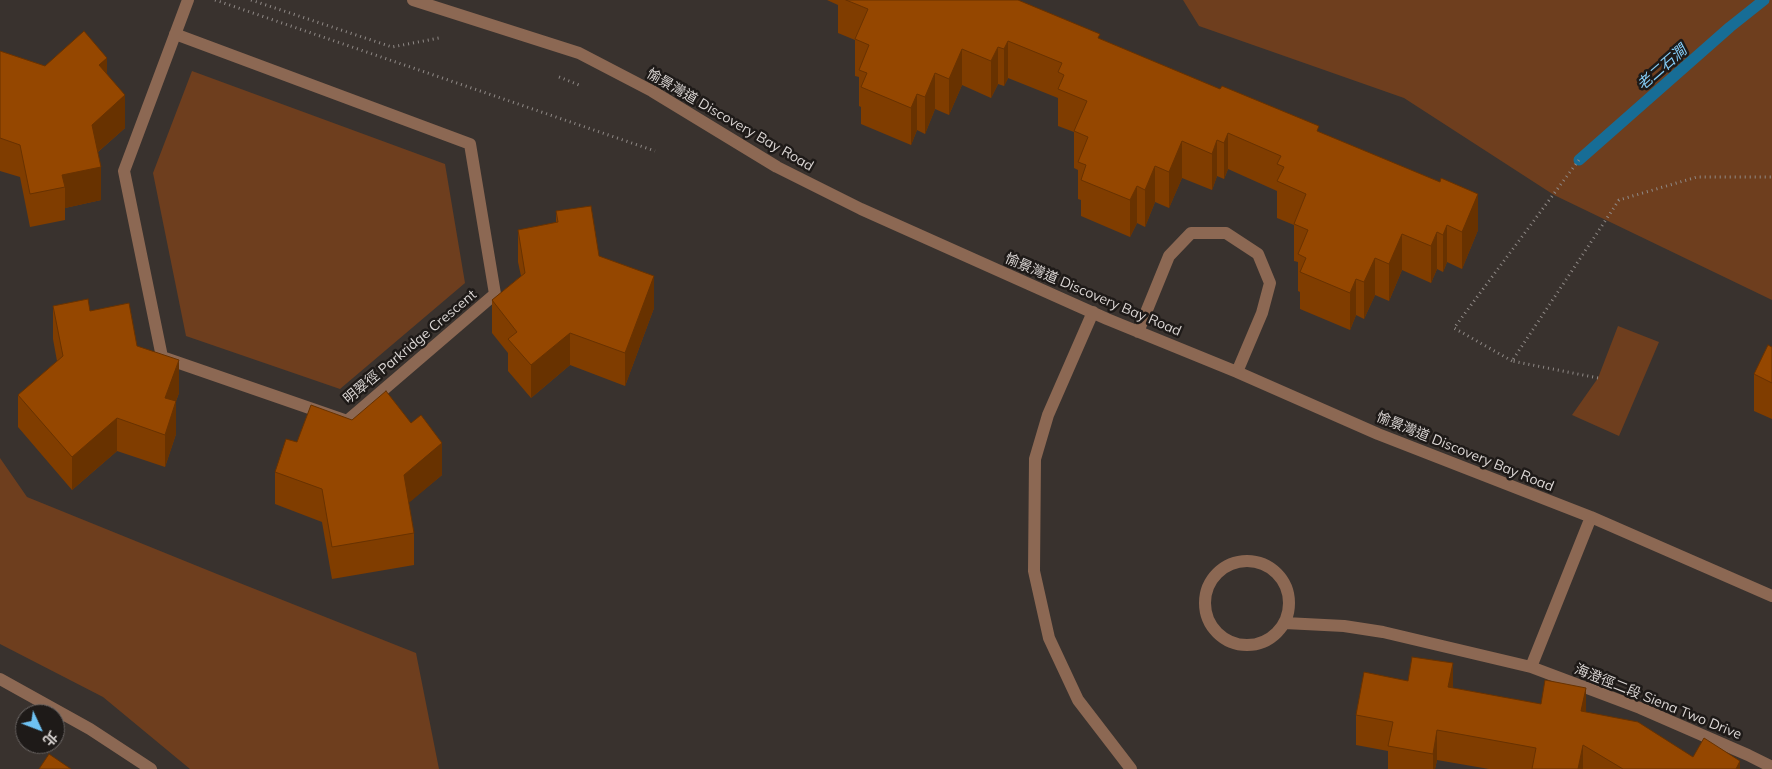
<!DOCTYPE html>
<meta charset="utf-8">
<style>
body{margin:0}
#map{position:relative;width:1772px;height:769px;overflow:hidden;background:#39322e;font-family:Mulish,"Noto Sans TC",sans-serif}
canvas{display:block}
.north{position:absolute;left:15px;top:704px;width:50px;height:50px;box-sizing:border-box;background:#1e1a18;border:1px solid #6a6563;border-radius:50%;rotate:133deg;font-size:14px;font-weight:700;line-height:20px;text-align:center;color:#dbd6d4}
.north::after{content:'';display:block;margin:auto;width:18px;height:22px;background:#6ec2f3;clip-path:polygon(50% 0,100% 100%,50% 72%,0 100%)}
</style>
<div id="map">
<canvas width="1772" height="769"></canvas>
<div class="north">北</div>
</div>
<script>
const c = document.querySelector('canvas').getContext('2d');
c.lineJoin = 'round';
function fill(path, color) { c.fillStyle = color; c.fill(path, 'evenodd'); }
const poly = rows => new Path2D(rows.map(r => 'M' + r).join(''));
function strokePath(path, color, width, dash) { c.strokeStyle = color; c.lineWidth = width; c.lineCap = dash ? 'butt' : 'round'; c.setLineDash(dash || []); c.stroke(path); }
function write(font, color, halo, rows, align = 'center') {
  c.font = font + ' Mulish,"Noto Sans TC",sans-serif'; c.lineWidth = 5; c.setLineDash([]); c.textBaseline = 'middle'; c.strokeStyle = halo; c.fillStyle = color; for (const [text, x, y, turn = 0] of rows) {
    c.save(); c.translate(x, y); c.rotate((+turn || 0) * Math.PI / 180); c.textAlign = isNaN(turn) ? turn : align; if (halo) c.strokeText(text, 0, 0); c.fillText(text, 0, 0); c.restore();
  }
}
fill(poly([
 [1183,0,1772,0,1772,300,1554,195,1404,98,1199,26],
 [192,71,445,164,465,283,340,389,186,336,153,173],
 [1618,326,1659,342,1619,436,1572,415,1598,378],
 [0,458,27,497,217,574,416,653,439,769,190,769,103,697,0,644]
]), '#6e3e1e');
strokePath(poly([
 [1579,160,1730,27,1764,0]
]), '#176d96', 11);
strokePath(poly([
 [215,0,655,151],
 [251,0,392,47,439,38],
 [559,77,579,85],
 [1512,361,1454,328,1579,160],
 [1598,378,1512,361,1619,200,1697,177,1772,177]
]), '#908a87', 3, [1, 4]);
strokePath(poly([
 [413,0,579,53,652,91,777,167,861,209,1107,319,1237,372,1378,434,1591,517,1772,596],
 [175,34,470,144,495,294,347,421,162,357,124,171,188,0],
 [1093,312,1048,415,1035,459,1034,571,1049,638,1078,700,1131,769],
 [1138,332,1169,256,1191,233,1226,233,1258,254,1270,283,1262,313,1237,372],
 '1205 603a42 42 0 1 1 84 0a42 42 0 1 1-84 0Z',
 [1285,623,1344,626,1383,632,1531,667,1640,708,1748,755,1772,767],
 [1531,667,1591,517],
 [0,679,90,729,151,769]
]), '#8c6853', 12);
fill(poly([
 [827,0,1018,0,1100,39,1319,132,1478,230,1462,269,1447,262,1443,272,1437,269,1431,283,1402,270,1389,301,1375,295,1364,319,1356,315,1350,330,1300,309,1300,292,1298,291,1298,262,1294,261,1294,225,1277,218,1277,191,1228,169,1224,179,1217,176,1212,190,1182,178,1169,208,1155,202,1145,227,1137,223,1130,237,1081,216,1081,200,1078,199,1078,170,1074,168,1074,132,1058,126,1058,98,1008,78,1004,86,998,84,991,98,962,85,949,115,935,109,925,134,917,130,911,145,861,124,861,107,859,106,859,77,855,76,855,40,838,33,838,5],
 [0,51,45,66,107,74,125,128,98,152,101,200,65,208,65,220,30,227,20,177,0,171],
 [556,211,599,256,654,308,625,386,570,365,531,398,508,371,508,353,492,333,492,300,521,276,518,262,518,230,556,223],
 [53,306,90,311,137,346,179,393,176,401,176,434,165,467,117,451,72,490,18,427,18,395,57,361,53,339],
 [1772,347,1772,419,1754,411,1754,374],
 [297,442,442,475,408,503,414,533,414,565,332,579,322,522,275,504,275,472],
 [1408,681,1586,712,1693,757,1740,769,1489,769,1437,760,1435,769,1388,769,1388,751,1356,745,1356,715]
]), '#803d00');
fill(poly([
 [1008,41,1008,78,1004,86,1004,49],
 [998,47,998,84,991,98,991,61],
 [962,49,962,85,949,115,949,79],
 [107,58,107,90,99,65],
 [935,73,935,109,925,134,925,97],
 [917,94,917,130,911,145,911,108],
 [125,95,125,128,92,157,92,125],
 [1228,133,1228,169,1224,179,1224,143],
 [1217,140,1217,176,1212,190,1212,154],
 [1182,141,1182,178,1169,208,1169,172],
 [1155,166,1155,202,1145,227,1145,190],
 [101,167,101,200,65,208,65,187,62,175],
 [1137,186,1137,223,1130,237,1130,200],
 [1478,194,1478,230,1462,269,1462,232],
 [1447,225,1447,262,1443,272,1443,235],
 [1437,232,1437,269,1431,283,1431,246],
 [1402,234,1402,270,1389,301,1389,264],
 [1375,258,1375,295,1364,319,1364,282],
 [654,276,654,308,625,386,625,353],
 [1356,279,1356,315,1350,330,1350,293],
 [570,333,570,365,531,398,531,365],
 [179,360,179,393,165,430,165,398],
 [176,401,176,434,165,467,165,435],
 [117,418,117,451,72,490,72,457],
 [442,443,442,475,404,507,404,475],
 [1453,663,1453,693,1448,687],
 [1586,688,1586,717,1581,711],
 [1437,730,1437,760,1435,769,1433,769,1433,754],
 [1583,745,1583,769,1578,769],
 [1740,761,1740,769,1736,769]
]), '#683200');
const building = poly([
 [846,0,1018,0,1100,34,1098,38,1220,89,1222,86,1319,126,1317,131,1440,182,1441,178,1478,194,1462,232,1447,225,1443,235,1437,232,1431,246,1402,234,1389,264,1375,258,1364,282,1356,279,1350,293,1300,272,1306,258,1298,254,1308,230,1294,224,1306,194,1277,181,1284,167,1277,164,1281,156,1228,133,1224,143,1217,140,1212,154,1182,141,1169,172,1155,166,1145,190,1137,186,1130,200,1081,180,1086,165,1078,162,1088,137,1074,131,1087,101,1058,89,1064,75,1058,72,1062,63,1008,41,1004,49,998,47,991,61,962,49,949,79,935,73,925,97,917,94,911,108,861,87,867,73,859,70,869,45,855,39,868,9,846,0],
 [84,31,107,58,99,65,125,95,92,125,101,167,62,175,65,187,30,194,20,145,0,138,0,51,45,66,84,31],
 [591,206,599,256,654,276,625,353,570,333,531,365,508,339,517,332,492,300,525,273,518,230,558,222,556,211,591,206],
 [88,299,90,311,129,303,137,346,179,360,165,398,176,401,165,435,117,418,72,457,18,395,63,356,53,306,88,299],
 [1768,345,1772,347,1772,383,1754,374,1768,345],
 [386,391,411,423,421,415,442,443,404,475,414,533,332,547,322,489,275,472,286,439,297,442,311,405,352,420,386,391],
 [1412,657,1453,663,1448,687,1541,704,1545,680,1586,688,1581,711,1638,722,1693,757,1704,738,1740,761,1736,769,1623,769,1583,745,1578,769,1532,769,1536,748,1437,730,1433,754,1388,746,1393,722,1356,715,1364,672,1408,681,1412,657],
 [49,754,71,769,39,769,49,754]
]);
fill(building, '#954700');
strokePath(building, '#683200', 1);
write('14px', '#dbd6d4', '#1e1a18', [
 ["愉景灣道 Discovery Bay Road",730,120,30],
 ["愉景灣道 Discovery Bay Road",1093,295,23],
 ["明翠徑 Parkridge Crescent",410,347,-40],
 ["愉景灣道 Discovery Bay Road",1465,452,22],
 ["海澄徑二段 Siena Two Drive",1658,702,22]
]);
write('italic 15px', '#84cbf5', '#1e1a18', [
 ["老二石澗",1662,68,-41]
]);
</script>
